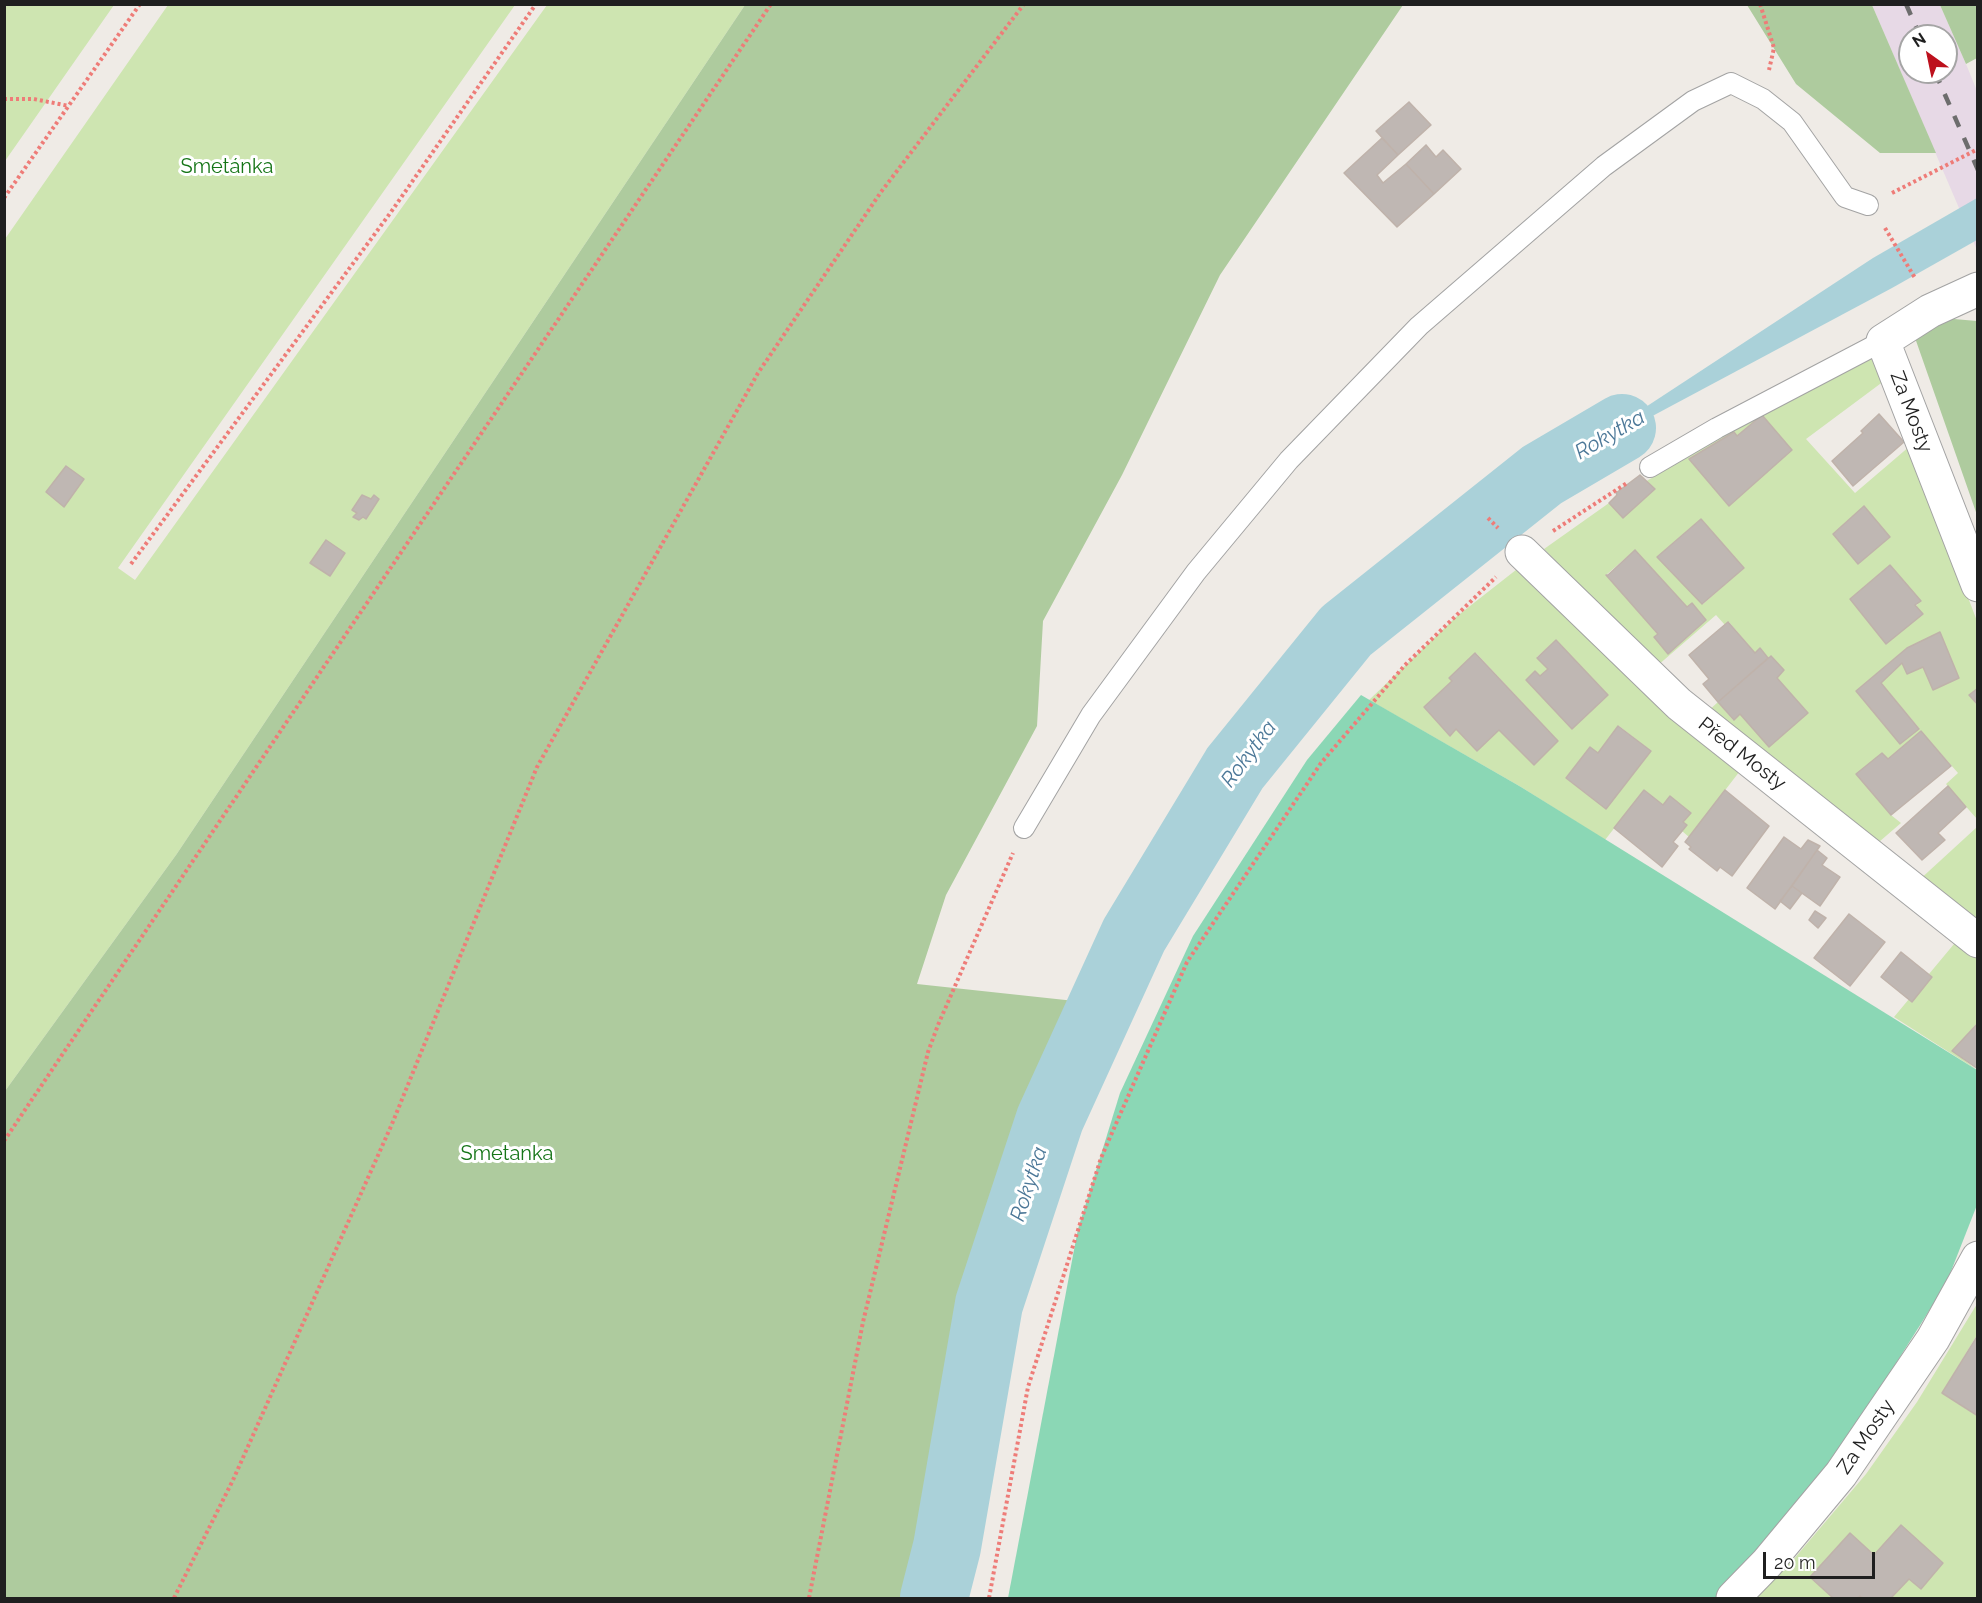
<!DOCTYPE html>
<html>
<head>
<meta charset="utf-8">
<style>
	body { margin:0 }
	#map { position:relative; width:1982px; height:1603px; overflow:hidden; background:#efebe6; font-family:Raleway,sans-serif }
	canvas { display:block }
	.frame { position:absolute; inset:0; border:6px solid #1f1f1f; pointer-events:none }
	.north { position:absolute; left:1898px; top:24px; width:60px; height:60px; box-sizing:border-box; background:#fff; border:2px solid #a5a5a5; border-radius:50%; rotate:327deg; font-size:16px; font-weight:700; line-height:24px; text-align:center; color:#1f1f1f }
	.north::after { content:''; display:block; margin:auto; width:21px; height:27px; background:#bd111d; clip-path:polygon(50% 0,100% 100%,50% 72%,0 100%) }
	.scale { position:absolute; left:1763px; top:1552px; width:112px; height:27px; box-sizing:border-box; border:3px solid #1f1f1f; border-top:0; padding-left:8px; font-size:18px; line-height:21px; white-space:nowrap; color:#1f1f1f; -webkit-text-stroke:4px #fff; paint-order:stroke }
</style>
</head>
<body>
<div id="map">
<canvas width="1982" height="1603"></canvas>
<div class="frame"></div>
<div class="north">N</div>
<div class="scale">20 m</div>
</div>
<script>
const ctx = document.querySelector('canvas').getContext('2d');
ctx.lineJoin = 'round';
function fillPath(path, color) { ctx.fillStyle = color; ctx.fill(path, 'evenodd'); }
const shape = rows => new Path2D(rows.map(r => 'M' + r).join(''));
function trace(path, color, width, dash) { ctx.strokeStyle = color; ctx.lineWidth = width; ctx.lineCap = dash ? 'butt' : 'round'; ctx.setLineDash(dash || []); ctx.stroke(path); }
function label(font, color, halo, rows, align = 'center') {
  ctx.font = font + ' Raleway,sans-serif'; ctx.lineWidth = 6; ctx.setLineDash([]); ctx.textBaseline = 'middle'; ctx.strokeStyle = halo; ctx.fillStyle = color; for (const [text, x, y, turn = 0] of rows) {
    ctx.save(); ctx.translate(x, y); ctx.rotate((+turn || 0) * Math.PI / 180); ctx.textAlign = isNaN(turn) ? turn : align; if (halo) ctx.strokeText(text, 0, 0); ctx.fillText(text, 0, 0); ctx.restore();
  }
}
fillPath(shape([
	[1872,5,1940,5,1966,64,1977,91,1977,250],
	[1910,36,1946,36,1946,72,1910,72]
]), '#e7d9e6');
fillPath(shape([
	[5,4,114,5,5,161,4,5],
	[168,5,515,5,118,568,135,580,547,5,745,5,176,855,5,1091,5,239],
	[1872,349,1884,381,1806,439,1855,493,1910,446,1977,621,1977,688,1969,695,1977,705,1977,819,1946,784,1958,773,1921,731,1888,759,1882,753,1857,774,1891,815,1901,823,1872,848,1705,714,1718,702,1733,720,1740,714,1769,747,1808,713,1777,678,1784,670,1771,656,1768,658,1760,648,1755,653,1729,622,1725,625,1716,615,1657,666,1544,549,1609,503],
	[1762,415,1792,450,1729,506,1689,459,1734,432,1737,436],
	[1864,507,1890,537,1858,564,1833,534],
	[1701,519,1744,568,1703,604,1657,557],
	[1635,550,1687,607,1692,603,1706,620,1668,654,1654,637,1658,634,1606,575],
	[1890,565,1920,601,1886,644,1850,599],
	[1940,632,1933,689,1923,667,1907,674,1902,663,1881,683,1919,728,1900,744,1856,691,1907,648],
	[1521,566,1743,767,1689,837,1682,831,1687,825,1683,822,1691,813,1663,805,1644,790,1605,840,1521,787,1369,700,1456,617],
	[1556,640,1608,695,1572,729,1540,676,1548,669,1537,657],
	[1476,653,1558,741,1534,765,1499,730,1477,751,1456,729,1450,736,1424,707,1452,681,1450,678],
	[1619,726,1651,751,1606,809,1566,778,1590,747,1598,753],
	[1977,827,1977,929,1917,882],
	[1959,938,1977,953,1977,1023,1953,1051,1977,1070,1894,1017,1909,999,1932,977,1929,974],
	[1977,1304,1977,1335,1942,1393,1977,1416,1977,1598,1891,1598,1909,1579,1921,1589,1943,1563,1901,1526,1874,1555,1850,1533,1810,1577,1833,1598,1755,1598,1793,1560,1866,1474,1917,1402]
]), '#cee5b1');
fillPath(shape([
	[745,5,1403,5,1220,275,1122,475,1043,621,1037,726,946,895,917,984,1084,1002,1038,1104,972,1311,919,1598,5,1598,5,1091,176,855],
	[1747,5,1872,5,1936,153,1880,153,1796,84],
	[1940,5,1977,5,1977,58,1966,64],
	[1907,315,1977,321,1977,515]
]), '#aecb9e');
fillPath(shape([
	[1361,695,1521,787,1977,1070,1977,1205,1946,1284,1809,1501,1718,1598,1008,1598,1078,1229,1120,1093,1193,936,1307,760]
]), '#8bd7b5');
fillPath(shape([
	[1977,198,1977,240,1892,288,1542,475,1873,258]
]), '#aad1d9');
trace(shape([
	[934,1598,947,1547,989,1304,1050,1119,1134,935,1235,768,1346,631,1542,475,1622,428]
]), '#aad1d9', 68);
const building = shape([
	[1409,102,1431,125,1398,155,1376,131,1409,102],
	[1382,138,1398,155,1377,175,1383,183,1406,164,1434,194,1397,227,1344,173,1382,138],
	[1426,145,1436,157,1443,150,1461,169,1434,194,1406,164,1426,145],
	[1879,414,1904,442,1853,486,1832,461,1863,433,1861,431,1879,414],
	[1762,415,1792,450,1729,506,1689,459,1734,432,1737,436,1762,415],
	[66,466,84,479,64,507,46,492,66,466],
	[1640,475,1655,489,1623,518,1609,503,1617,495,1616,493,1640,475],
	[362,495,371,499,374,495,379,499,366,519,363,517,359,520,353,517,357,513,352,510,362,495],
	[1864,506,1890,537,1858,564,1833,534,1864,506],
	[1701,519,1744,568,1702,604,1657,557,1701,519],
	[326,540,345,553,330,576,310,563,326,540],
	[1635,550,1687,607,1692,603,1706,620,1668,654,1654,637,1658,634,1606,575,1608,575,1635,550],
	[1890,565,1921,601,1915,605,1923,614,1886,644,1850,599,1890,565],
	[1728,622,1755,653,1760,648,1768,658,1718,702,1703,684,1709,679,1689,655,1728,622],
	[1940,632,1959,678,1933,690,1923,667,1907,674,1902,663,1881,683,1919,729,1900,744,1856,691,1907,648,1940,632],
	[1556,640,1608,695,1572,729,1526,680,1535,671,1540,676,1548,669,1537,658,1556,640],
	[1475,653,1558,741,1534,765,1499,730,1477,751,1456,729,1450,736,1424,707,1452,681,1449,678,1475,653],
	[1771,656,1784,670,1777,678,1808,713,1769,747,1740,714,1734,720,1718,702,1771,656],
	[1978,688,1978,705,1969,695,1978,688],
	[1618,726,1651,751,1606,809,1566,778,1590,747,1598,753,1618,726],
	[1921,731,1951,766,1891,815,1856,774,1882,753,1888,759,1921,731],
	[1948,786,1966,807,1938,833,1945,840,1922,860,1896,833,1948,786],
	[1644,790,1663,805,1670,796,1691,813,1683,822,1687,825,1673,842,1678,846,1662,867,1614,828,1644,790],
	[1725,790,1769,826,1732,876,1720,867,1717,871,1689,849,1691,847,1685,842,1725,790],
	[1784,837,1801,849,1808,840,1820,846,1775,909,1747,888,1784,837],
	[1817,850,1827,858,1822,865,1840,877,1820,906,1792,886,1817,850],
	[1792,886,1802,893,1790,909,1780,901,1792,886],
	[1815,911,1826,918,1818,928,1809,920,1815,911],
	[1849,914,1885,942,1850,986,1814,958,1849,914],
	[1901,952,1932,977,1912,1002,1881,977,1901,952],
	[1978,1023,1978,1069,1952,1051,1978,1023],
	[1978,1335,1978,1416,1942,1393,1978,1335],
	[1901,1525,1943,1563,1921,1589,1909,1579,1891,1598,1863,1598,1860,1596,1857,1598,1833,1598,1810,1577,1850,1533,1874,1555,1901,1525]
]);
fillPath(building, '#bfb7b3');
trace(building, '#bfb2aa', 1.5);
const service = shape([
	[1650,467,1717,428,1883,341],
	[1024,828,1091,715,1196,572,1289,460,1419,326,1604,166,1693,101,1731,83,1763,99,1792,122,1845,197,1868,205]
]);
const minor = shape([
	[1978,289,1930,311,1883,341,1978,585],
	[1522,552,1679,704,1978,941],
	[1733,1598,1767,1563,1841,1474,1933,1339,1978,1258]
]);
trace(service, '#a3a3a3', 22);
trace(minor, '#a3a3a3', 35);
trace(shape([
	[1760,4,1774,48,1769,70],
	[4,99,34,99,69,106],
	[1892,193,1978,149],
	[4,198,140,4],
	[1885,228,1915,278],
	[1488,518,1498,528],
	[1553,531,1627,483],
	[131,564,391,212,536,4],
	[4,1141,771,4],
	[174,1598,233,1480,392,1124,537,767,758,373,881,192,1024,4],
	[809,1598,863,1322,928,1052,938,1025,1013,853],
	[989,1598,1028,1387,1101,1158,1187,962,1321,763,1405,665,1496,577]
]), '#ee7c78', 4, [3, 3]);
trace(service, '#fff', 20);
trace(minor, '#fff', 33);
trace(shape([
	[1906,4,1920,36],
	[1935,72,1978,170]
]), '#6d6d6d', 4.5, [12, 12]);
label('20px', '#157517', '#fff', [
	["Smetánka",227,167],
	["Smetanka",507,1154]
]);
label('20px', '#1f1f1f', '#fff', [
	["Za Mosty",1911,412,69],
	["Před Mosty",1742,754,38],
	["Za Mosty",1866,1437,-56]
]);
label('italic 21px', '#4c7898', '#fff', [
	["Rokytka",1610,435,-30],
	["Rokytka",1249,754,-53],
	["Rokytka",1029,1184,-72]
]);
</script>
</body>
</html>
